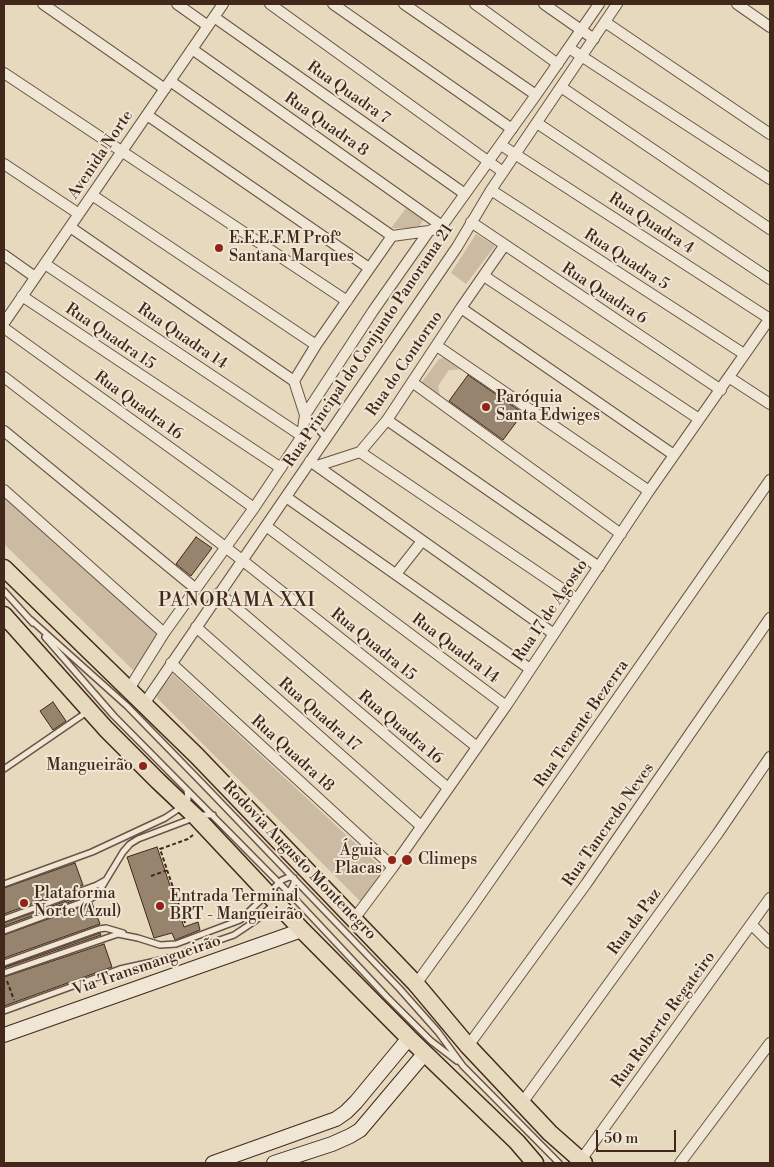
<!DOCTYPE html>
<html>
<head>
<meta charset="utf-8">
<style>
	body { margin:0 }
	#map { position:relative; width:774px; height:1167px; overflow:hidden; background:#e7d9be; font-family:"Libre Bodoni",serif }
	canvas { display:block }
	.frame { position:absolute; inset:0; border:5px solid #41281a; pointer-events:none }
	.scale { position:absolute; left:596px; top:1130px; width:80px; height:22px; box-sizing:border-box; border:2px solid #41281a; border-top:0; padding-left:6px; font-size:15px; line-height:18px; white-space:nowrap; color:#41281a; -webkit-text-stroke:4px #efe6d5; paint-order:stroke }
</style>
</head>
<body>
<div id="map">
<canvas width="774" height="1167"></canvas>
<div class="frame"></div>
<div class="scale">50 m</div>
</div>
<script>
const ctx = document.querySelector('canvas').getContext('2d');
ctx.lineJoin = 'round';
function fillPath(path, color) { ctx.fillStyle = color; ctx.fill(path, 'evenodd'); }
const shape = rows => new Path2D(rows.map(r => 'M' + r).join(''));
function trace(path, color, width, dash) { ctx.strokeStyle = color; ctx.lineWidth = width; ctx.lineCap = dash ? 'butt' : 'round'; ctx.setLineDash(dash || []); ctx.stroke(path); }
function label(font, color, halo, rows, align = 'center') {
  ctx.font = font + ' "Libre Bodoni",serif'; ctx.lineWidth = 4; ctx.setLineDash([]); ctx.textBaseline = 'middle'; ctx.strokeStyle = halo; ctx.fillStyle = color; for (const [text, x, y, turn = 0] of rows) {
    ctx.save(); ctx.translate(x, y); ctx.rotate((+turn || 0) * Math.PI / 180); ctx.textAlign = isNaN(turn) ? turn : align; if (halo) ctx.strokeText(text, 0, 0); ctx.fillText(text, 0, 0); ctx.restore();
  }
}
fillPath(shape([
	[406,208,423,220,419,228,391,228],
	[476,234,495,246,466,284,451,273],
	[447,357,466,369,449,370,438,386,439,392,446,407,418,387,439,359],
	[4,494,159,632,134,671,4,544],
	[173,674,385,871,362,903,157,698,157,694]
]), '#cbbba2');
const building = shape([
	[468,375,523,413,503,440,449,401,468,375],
	[196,537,212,548,191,576,176,564,196,537],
	[53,702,66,721,53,730,40,711,53,702],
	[157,847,184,927,198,922,200,930,175,940,172,933,154,938,127,857,157,847],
	[75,863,83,885,4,914,4,888,75,863],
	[86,894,86,896,4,926,4,923,86,894],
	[92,903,100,924,4,958,4,935,92,903],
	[100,933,101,935,4,968,4,967,100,933],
	[104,944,112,967,4,1006,4,977,104,944]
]);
fillPath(building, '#97846f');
trace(building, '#41281a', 1);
const lane = shape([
	[306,416,326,438],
	[4,591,33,623],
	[31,620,127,706,202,783,399,988,438,1032,463,1066,559,1163],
	[45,637,114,716,296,900,387,997,431,1041,457,1061],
	[4,769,87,712],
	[4,884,92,852,165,818,183,806,188,799,187,790],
	[4,919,97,885,106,880,123,852,130,844,138,839,196,817,204,815,213,815],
	[4,931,88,900,97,895,106,880],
	[4,963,99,929,106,928,123,933],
	[4,973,118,934,138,938,160,945,176,944,240,920,282,880,289,877,294,878,294,883,291,889,255,921,234,935,165,959,120,969,4,1011]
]);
const street = shape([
	[43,4,165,89],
	[177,4,208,26],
	[270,4,503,172],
	[333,4,512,129],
	[404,4,536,95],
	[475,4,558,64],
	[544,4,594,39],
	[737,4,770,27],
	[214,17,465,194],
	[605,22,770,134],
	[569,48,770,179],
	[192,49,442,226],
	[4,73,347,301],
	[170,81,392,236],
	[561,87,770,229],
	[147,115,369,268],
	[537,123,770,279],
	[501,145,770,319],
	[4,164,79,214],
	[491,190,744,354],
	[92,195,316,345],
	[471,222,721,390],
	[70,227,294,381],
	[4,255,35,277],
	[45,264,302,436],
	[484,276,699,419],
	[22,296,281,468],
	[461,308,674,455],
	[4,323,223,4],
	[4,328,254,508],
	[437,346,649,491],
	[4,377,242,560,477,747],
	[730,378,770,404],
	[412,382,621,534],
	[305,415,294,381,316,345,392,236,429,231],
	[387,420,599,567],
	[4,431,196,589],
	[360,452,577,599],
	[310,461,317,466,360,452,387,420,461,308,504,246],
	[317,466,554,634],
	[4,490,164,633],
	[286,497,530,669],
	[266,526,506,706],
	[396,574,422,541],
	[219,593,448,788],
	[196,627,421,826],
	[171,663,393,867],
	[129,689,164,633,254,508,302,436,305,415,373,311,429,231,442,226,536,95,599,4],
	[144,704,457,247,491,190,617,4],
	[354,919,393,867,506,706,649,491,770,318],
	[752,925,770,943],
	[416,984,471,908,770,480],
	[468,1046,586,884,770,618],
	[522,1103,718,833,770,757],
	[581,1160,770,898],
	[680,1163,770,1043]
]);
const secondary = shape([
	[4,1035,302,930],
	[213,1163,336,1119,346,1112,356,1102,409,1038],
	[274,1163,332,1144,350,1136,360,1130,425,1053]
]);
const primary = shape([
	[4,568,197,756,416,984,468,1046,550,1133,584,1163],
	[4,615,106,729,158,781,196,817,302,930,409,1038,517,1142,535,1163]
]);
trace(lane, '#6a5443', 8);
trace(street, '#6a5443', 12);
trace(secondary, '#41281a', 16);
trace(primary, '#41281a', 19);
trace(shape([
	[151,876,168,870],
	[185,923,160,849,188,839,193,835],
	[7,981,14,1000]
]), '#41281a', 2, [4, 2.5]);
trace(lane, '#efe6d5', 5);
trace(street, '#efe6d5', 10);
trace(secondary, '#efe6d5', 14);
trace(primary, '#e7d9be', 16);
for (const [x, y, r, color] of [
	[219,248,5,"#8f2418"],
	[486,407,5,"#8f2418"],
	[143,766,5,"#8f2418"],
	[392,860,5,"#8f2418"],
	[407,860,6,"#8f2418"],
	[24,903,5,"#8f2418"],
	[160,906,5,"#8f2418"]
]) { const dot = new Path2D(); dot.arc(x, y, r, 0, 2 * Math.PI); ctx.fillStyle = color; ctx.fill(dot); trace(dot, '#efe6d5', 2); }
label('16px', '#41281a', '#efe6d5', [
	["Rua Quadra 7",348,93,35],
	["Rua Quadra 8",326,125,35],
	["Avenida Norte",101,155,-56],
	["Rua Quadra 4",651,224,33],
	["Rua Quadra 5",626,260,33],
	["Rua Quadra 6",604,294,33],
	["Rua Quadra 15",110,337,34],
	["Rua Quadra 14",182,337,34],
	["Rua Principal do Conjunto Panorama 21",369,346,-56],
	["Rua do Contorno",405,364,-56],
	["Rua Quadra 16",138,406,36],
	["Rua 17 de Agosto",551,611,-56],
	["Rua Quadra 15",373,645,39],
	["Rua Quadra 14",455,649,37],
	["Rua Quadra 17",319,715,41],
	["Rua Tenente Bezerra",582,724,-55],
	["Rua Quadra 16",400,728,40],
	["Rua Quadra 18",292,754,42],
	["Rua Tancredo Neves",609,825,-55],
	["Rodovia Augusto Montenegro",299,861,46],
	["Rua da Paz",635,922,-54],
	["Via Transmangueirão",147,966,-19],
	["Rua Roberto Regateiro",664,1020,-54]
]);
label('16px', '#41281a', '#efe6d5', [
	["E.E.E.F.M Profº",229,239],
	["Santana Marques",229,257],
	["Paróquia",496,398],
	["Santa Edwiges",496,416],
	["Mangueirão",133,766,"right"],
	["Águia",382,851,"right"],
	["Placas",382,869,"right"],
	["Climeps",418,860],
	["Plataforma",34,894],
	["Norte (Azul)",34,912],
	["Entrada Terminal",170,897],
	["BRT - Mangueirão",170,915]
], 'left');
ctx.letterSpacing = '1px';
label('19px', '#41281a', '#efe6d5', [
	["PANORAMA XXI",237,601]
]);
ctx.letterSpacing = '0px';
</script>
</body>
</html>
